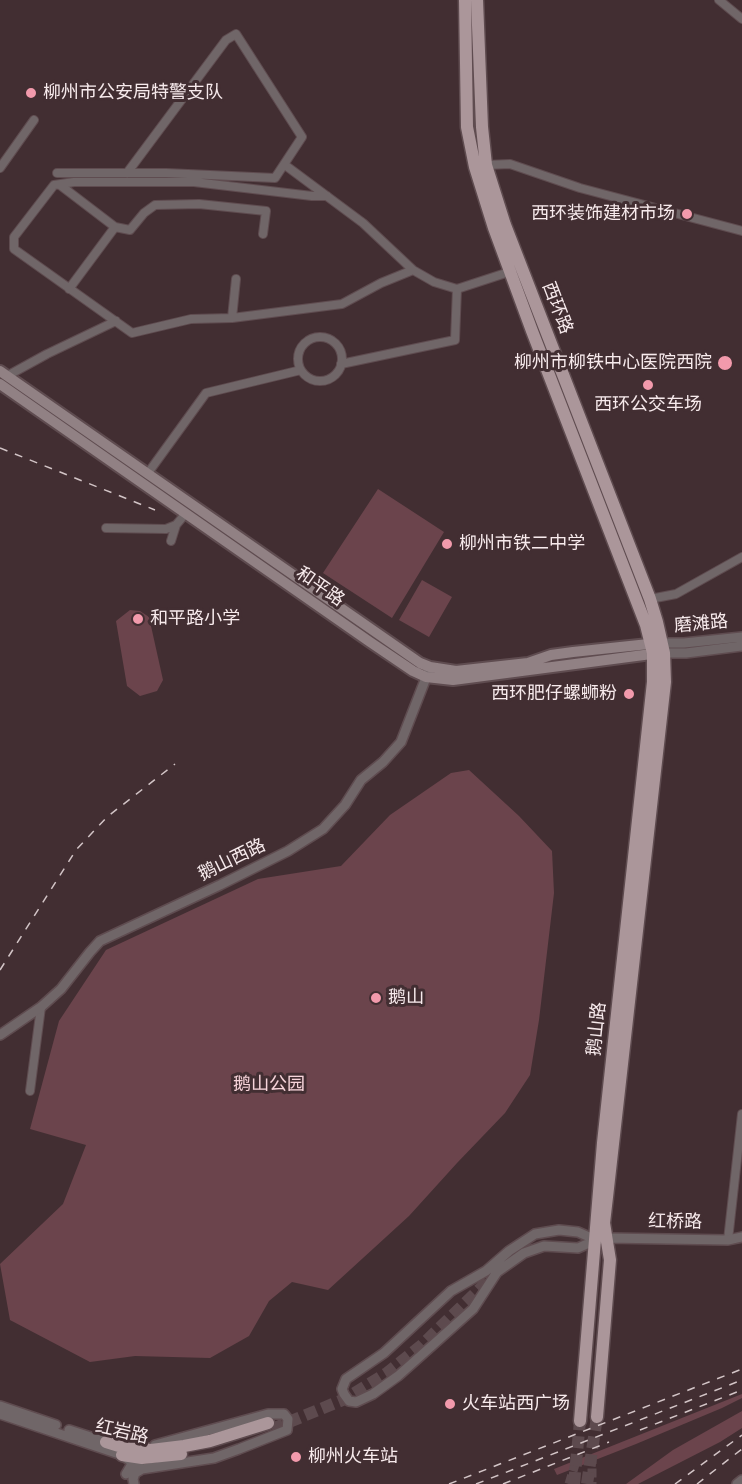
<!DOCTYPE html>
<html>
<head>
<meta charset="utf-8">
<style>
	body { margin:0 }
	canvas { display:block; background:#422e32 }
</style>
</head>
<body>
<canvas width="742" height="1484"></canvas>
<script>
const ctx = document.querySelector('canvas').getContext('2d');
ctx.lineJoin = 'round';
function fillPath(path, color) { ctx.fillStyle = color; ctx.fill(path, 'evenodd'); }
const shape = rows => new Path2D(rows.map(r => 'M' + r).join(''));
function trace(path, color, width, dash) { ctx.strokeStyle = color; ctx.lineWidth = width; ctx.lineCap = dash ? 'butt' : 'round'; ctx.setLineDash(dash || []); ctx.stroke(path); }
function label(font, color, halo, rows, align = 'center') {
  ctx.font = font + ' "Open Sans","Noto Sans SC",sans-serif'; ctx.lineWidth = 6; ctx.setLineDash([]); ctx.textBaseline = 'middle'; ctx.strokeStyle = halo; ctx.fillStyle = color; for (const [text, x, y, turn = 0] of rows) {
    ctx.save(); ctx.translate(x, y); ctx.rotate((+turn || 0) * Math.PI / 180); ctx.textAlign = isNaN(turn) ? turn : align; if (halo) ctx.strokeText(text, 0, 0); ctx.fillText(text, 0, 0); ctx.restore();
  }
}
fillPath(shape([
	[378,489,444,532,392,618,323,573],
	[422,580,452,597,429,637,399,620],
	[130,610,140,611,149,617,163,680,157,691,140,696,127,686,116,621],
	[469,770,519,816,552,851,554,893,539,1020,530,1075,505,1113,457,1163,409,1216,328,1290,292,1282,269,1301,249,1336,210,1358,135,1356,90,1362,10,1320,0,1264,63,1204,86,1145,30,1129,59,1021,106,950,258,879,341,866,390,815,451,773],
	[742,1394,742,1398,722,1408,636,1444,557,1475,554,1469],
	[742,1411,742,1428,720,1442,638,1484,626,1484,673,1450]
]), '#6b444c');
trace(shape([
	[592,1455,592,1484],
	[569,1484,577,1458]
]), '#5d4a4e', 9, [9, 4.5]);
trace(shape([
	[272,1429,345,1399,387,1373,422,1345,494,1275],
	[574,1484,580,1421],
	[587,1484,597,1417]
]), '#5d4a4e', 12, [12, 6]);
const minor = shape([
	[719,0,742,19],
	[285,165,363,223,413,270,434,282,457,289,512,271],
	[486,165,510,164,580,188,742,231],
	[0,168,34,120],
	[57,173,166,173,275,178,302,137,236,34,226,40,127,173],
	[60,185,115,227,130,230,144,213,155,205,199,204,266,211,263,234],
	[327,196,312,196,194,182,74,182,54,185,14,237,14,249,132,333,191,319,232,318,342,304,381,283,413,270],
	[69,289,115,227],
	[232,318,236,279],
	'298 359a22 22 0 1 1 44 0a22 22 0 1 1-44 0Z',
	[341,364,455,340,457,289],
	[7,376,47,354,116,321],
	[148,473,206,393,301,370],
	[106,528,166,529,176,525,186,513],
	[171,541,176,525],
	[650,599,676,594,742,557],
	[30,1091,41,1007],
	[728,1240,742,1114]
]);
const tertiary = shape([
	[662,643,684,643,742,637],
	[664,653,686,653,742,646],
	[0,1035,41,1007,61,989,90,952,100,941,220,885,288,851,323,829,345,805,361,780,383,762,401,742,429,670],
	[596,1240,578,1232,559,1230,535,1234,509,1251,486,1271,451,1291,384,1353,346,1379,342,1389,344,1394,349,1401,356,1402,373,1394,398,1376,473,1309,497,1272,524,1253,544,1246,578,1248,596,1240,607,1238,728,1240,742,1237],
	[0,1406,56,1425],
	[0,1414,122,1455,142,1469],
	[69,1430,106,1442],
	[126,1474,132,1464,138,1460],
	[134,1484,133,1479,135,1473,142,1469,214,1458,239,1449,287,1430,288,1419,284,1414,268,1414,155,1445],
	[737,1484,742,1480]
]);
const secondary = shape([
	[0,371,420,663,430,667,456,671,528,663,551,655,573,652,658,643],
	[0,384,370,642,413,671,426,677,453,680,659,653]
]);
const primary = shape([
	[465,0,467,127,475,167,494,228,532,331,646,625,653,653,653,682,603,1143,580,1421],
	[477,0,482,127,486,165,505,225,650,599,657,622,664,653,665,682,607,1197,604,1223,610,1260,597,1417],
	[106,1442,122,1447,151,1450,184,1446,210,1441,268,1423],
	[122,1455,142,1458,181,1454]
]);
trace(minor, '#5f4c50', 10);
trace(tertiary, '#5f4c50', 12);
trace(secondary, '#5f4c50', 14);
trace(primary, '#5f4c50', 15);
trace(minor, '#706668', 8);
trace(tertiary, '#706668', 9);
trace(secondary, '#918184', 10);
trace(primary, '#ab969a', 12);
trace(shape([
	[0,448,155,510],
	[0,970,76,850,107,817,175,764],
	[640,1430,742,1390],
	[449,1484,742,1369],
	[476,1484,742,1380],
	[503,1484,609,1442],
	[675,1484,742,1435],
	[697,1484,742,1449]
]), '#d2c4c6', 1.5, [8, 8]);
for (const [x, y, r, color] of [
	[31,93,6,"#f29aac"],
	[687,214,6,"#f29aac"],
	[725,363,8,"#f29aac"],
	[648,385,6,"#f29aac"],
	[447,544,6,"#f29aac"],
	[138,619,6,"#f29aac"],
	[629,694,6,"#f29aac"],
	[376,998,6,"#f29aac"],
	[450,1404,6,"#f29aac"],
	[296,1457,6,"#f29aac"]
]) { const dot = new Path2D(); dot.arc(x, y, r, 0, 2 * Math.PI); ctx.fillStyle = color; ctx.fill(dot); trace(dot, '#422e32', 2); }
label('18px', '#f7eaec', '#422e32', [
	["柳州市公安局特警支队",43,93],
	["西环装饰建材市场",675,214,"right"],
	["柳州市柳铁中心医院西院",712,363,"right"],
	["西环公交车场",648,405,"center"],
	["柳州市铁二中学",459,544],
	["和平路小学",150,619],
	["西环肥仔螺蛳粉",617,694,"right"],
	["鹅山",388,998],
	["火车站西广场",462,1404],
	["柳州火车站",308,1457]
], 'left');
label('18px', '#f7eaec', '#422e32', [
	["西环路",557,308,69],
	["和平路",320,587,35],
	["磨滩路",701,624,-5],
	["鹅山西路",232,860,-26],
	["鹅山路",597,1029,-84],
	["红桥路",675,1222,1],
	["红岩路",122,1432,13]
]);
label('18px', '#f7d4da', '#422e32', [
	["鹅山公园",269,1085]
]);
</script>
</body>
</html>
